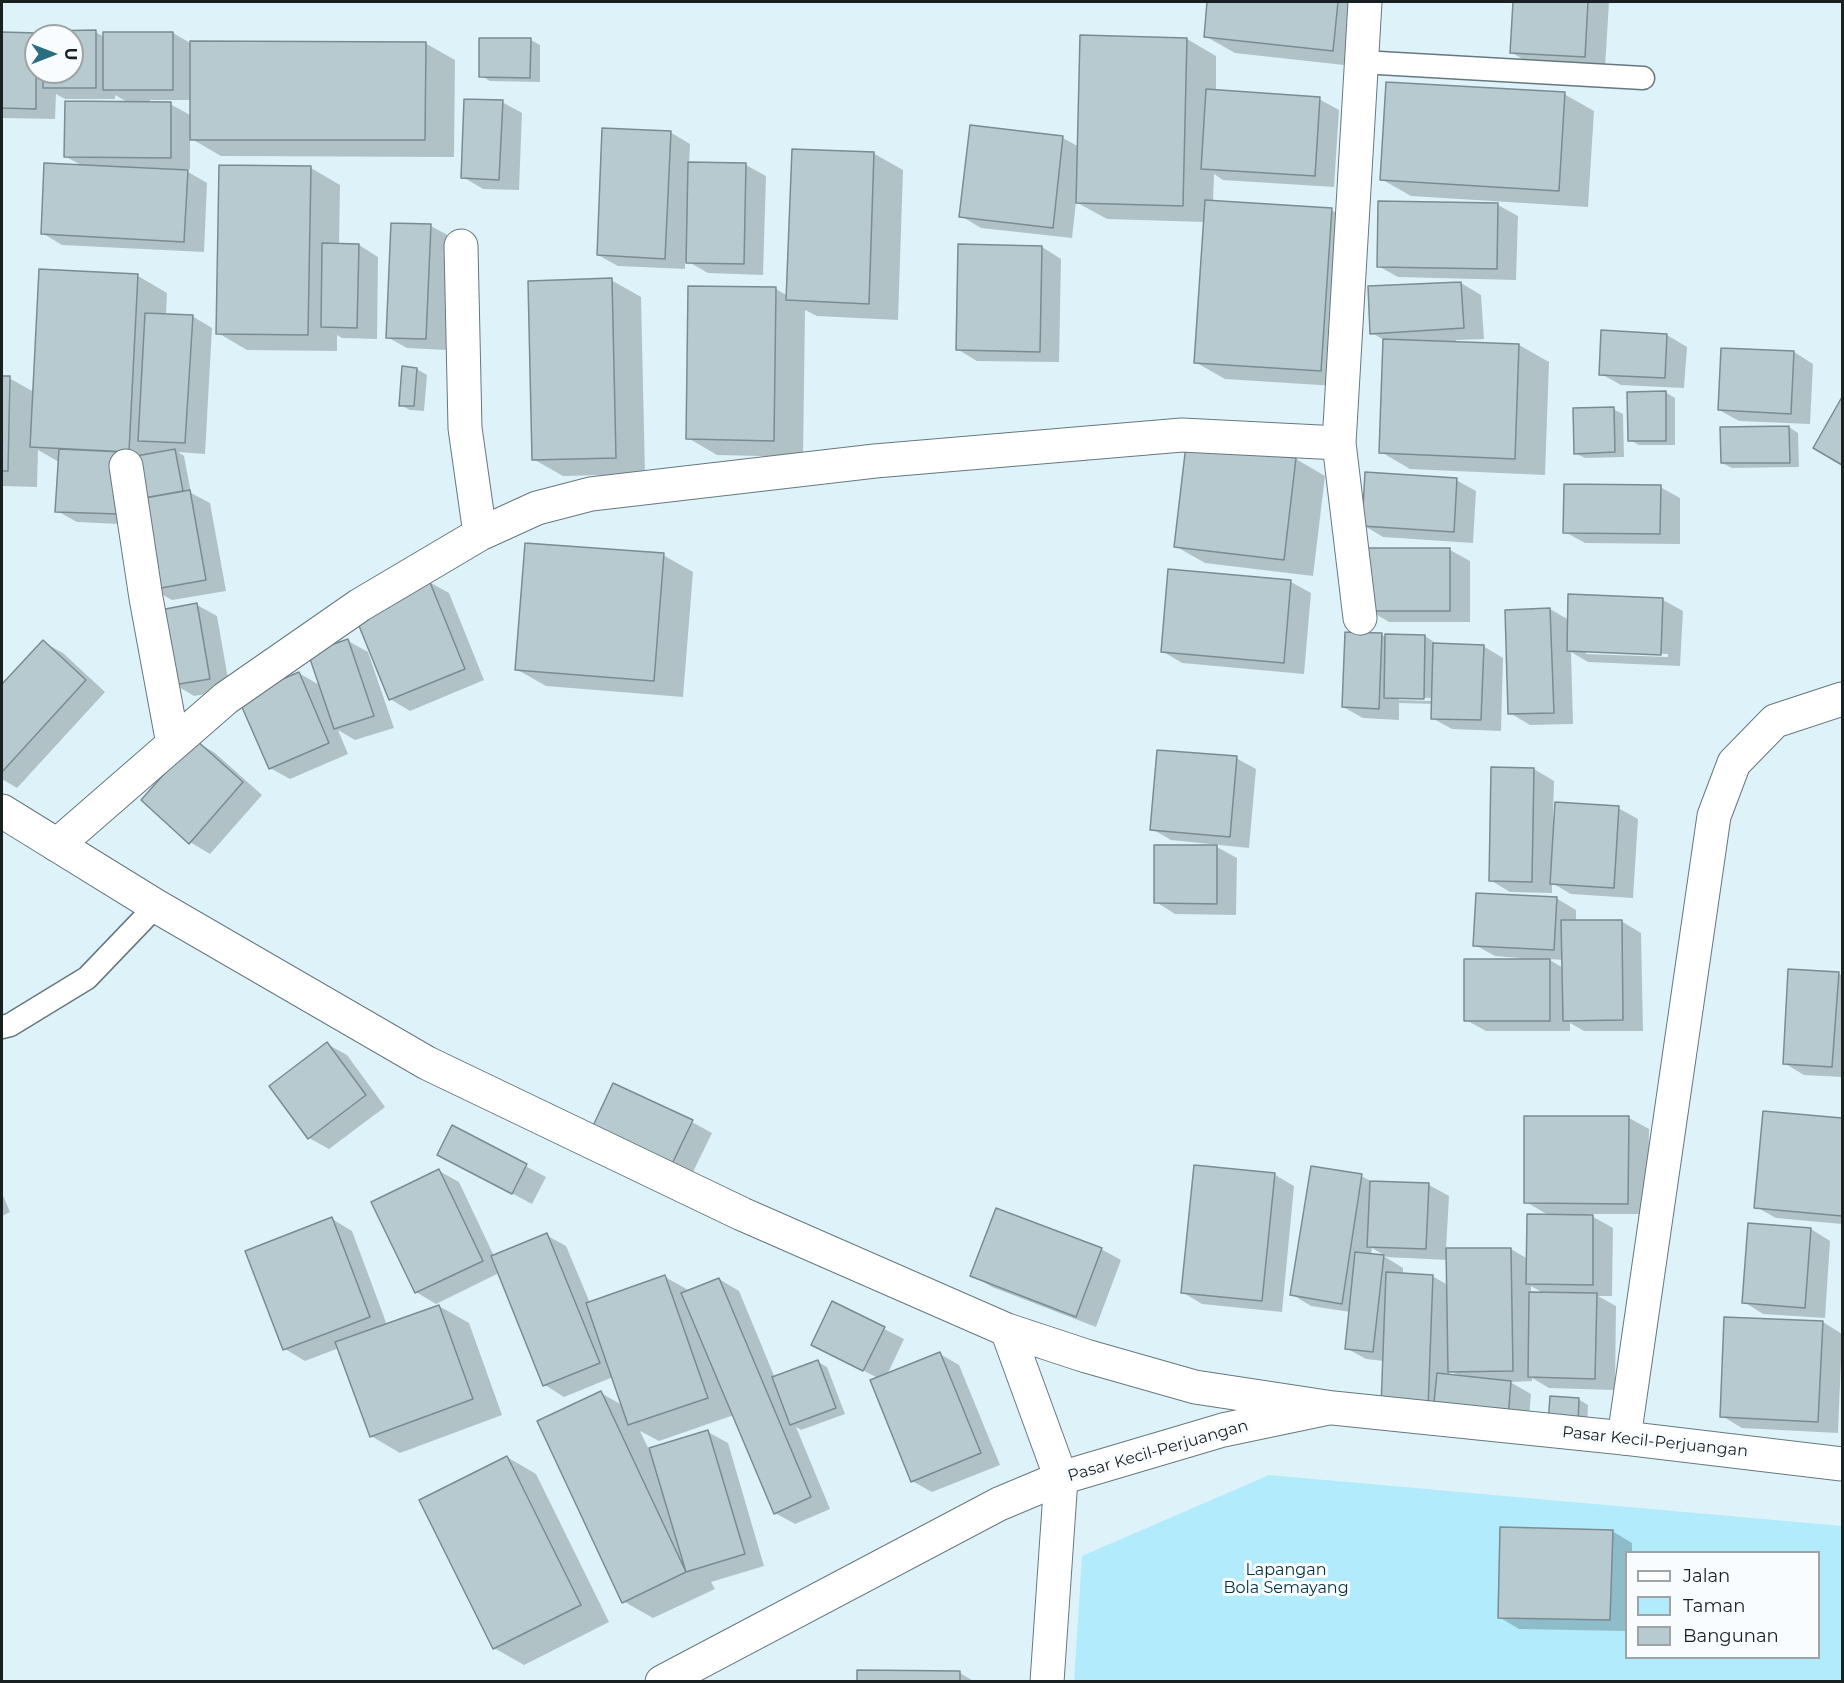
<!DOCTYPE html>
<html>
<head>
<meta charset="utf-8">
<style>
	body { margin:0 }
	#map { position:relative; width:1844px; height:1683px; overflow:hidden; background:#def3f9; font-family:Montserrat,sans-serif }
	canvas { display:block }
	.frame { position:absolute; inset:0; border:3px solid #182022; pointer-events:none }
	.legend { position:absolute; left:1625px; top:1551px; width:195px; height:108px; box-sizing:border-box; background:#f8fcfe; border:2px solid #9ea4a6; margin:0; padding:8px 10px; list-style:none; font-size:18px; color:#182022 }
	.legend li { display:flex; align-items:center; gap:12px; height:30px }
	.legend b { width:30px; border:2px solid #9ea4a6 }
	.north { position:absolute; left:24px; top:24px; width:60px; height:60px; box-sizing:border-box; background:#f8fcfe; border:2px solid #9ea4a6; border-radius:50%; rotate:90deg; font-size:16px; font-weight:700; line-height:24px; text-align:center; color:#182022 }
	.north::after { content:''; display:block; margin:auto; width:21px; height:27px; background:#2a6d7f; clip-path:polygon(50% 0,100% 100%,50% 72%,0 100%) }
</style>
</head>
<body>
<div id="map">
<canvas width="1844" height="1683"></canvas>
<div class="frame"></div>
<ul class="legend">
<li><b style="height:8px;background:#fff"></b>Jalan</li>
<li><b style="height:16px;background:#b2ebfc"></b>Taman</li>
<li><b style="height:16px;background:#b6cad0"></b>Bangunan</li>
</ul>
<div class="north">U</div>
</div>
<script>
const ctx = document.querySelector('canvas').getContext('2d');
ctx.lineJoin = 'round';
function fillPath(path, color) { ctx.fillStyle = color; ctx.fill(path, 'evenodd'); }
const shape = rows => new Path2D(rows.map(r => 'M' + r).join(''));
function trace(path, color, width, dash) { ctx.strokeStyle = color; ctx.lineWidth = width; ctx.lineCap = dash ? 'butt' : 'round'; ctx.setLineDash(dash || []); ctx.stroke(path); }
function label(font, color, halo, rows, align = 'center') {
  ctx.font = font + ' Montserrat,sans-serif'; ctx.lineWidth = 6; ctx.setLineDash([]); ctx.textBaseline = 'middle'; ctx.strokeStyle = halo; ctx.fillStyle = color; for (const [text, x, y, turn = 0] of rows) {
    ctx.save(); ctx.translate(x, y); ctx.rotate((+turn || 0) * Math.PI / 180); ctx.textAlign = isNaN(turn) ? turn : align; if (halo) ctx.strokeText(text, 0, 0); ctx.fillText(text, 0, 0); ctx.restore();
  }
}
fillPath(shape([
	[1269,1475,1842,1526,1842,1681,1074,1682,1082,1556],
	[1626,1552,1818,1552,1818,1658,1626,1658]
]), '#b2ebfc');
fillPath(shape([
	[1209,2,1369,2,1362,67,1235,53,1205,36],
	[1514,2,1609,2,1605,68,1531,64,1511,52],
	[95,32,105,37,173,33,192,44,425,43,455,60,454,157,221,156,190,138,190,169,183,169,207,183,204,252,62,245,42,233,83,166,66,157,129,103,115,95,115,99,65,99,56,94,55,119,2,118,2,33,37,34,40,36,36,36,36,72,72,72,72,36,44,36],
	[150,100,192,100,192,116,170,104,150,103],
	[1187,39,1216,56,1216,91,1319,99,1339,110,1334,187,1223,180,1214,174,1213,202,1331,210,1361,227,1351,387,1225,379,1195,362,1205,222,1107,219,1076,202,1072,238,981,228,961,216,1063,138,1079,147],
	[531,40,540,45,540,82,490,81,481,76],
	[1564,94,1594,111,1588,207,1411,196,1381,179],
	[502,102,522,113,519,190,483,189,463,177],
	[670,132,690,144,689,164,746,165,766,176,763,275,708,273,685,260,685,269,618,266,598,255],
	[873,153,903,170,898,320,817,316,805,310,803,457,717,455,688,438,689,287,776,289,788,296],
	[311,168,340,185,339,245,359,245,378,257,377,339,342,338,337,335,337,351,247,350,218,333],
	[1498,205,1518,216,1516,280,1398,277,1378,266],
	[431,226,451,237,446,350,407,348,387,337],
	[1042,247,1061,259,1059,362,977,361,957,349],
	[138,276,167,293,166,315,192,316,212,328,205,454,178,452,184,456,191,493,210,503,226,591,172,600,152,589,140,525,77,522,57,511,59,462,38,450,37,487,2,486,2,377,9,378,34,392],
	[611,280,641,297,645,474,563,476,533,459],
	[1461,283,1481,295,1484,339,1456,340,1456,343,1519,345,1549,362,1545,475,1410,469,1381,452,1384,340,1372,333],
	[1667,335,1687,347,1684,388,1621,385,1601,374],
	[1794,352,1813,364,1810,424,1739,421,1719,410],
	[403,368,417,369,427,375,424,411,410,410,400,405],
	[1665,392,1675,398,1675,445,1639,445,1630,440],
	[1842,400,1842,463,1815,447],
	[1613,409,1623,414,1624,457,1585,458,1575,453],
	[1789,427,1798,433,1799,467,1732,468,1722,463],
	[1296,459,1325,476,1313,576,1205,563,1175,546],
	[1456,480,1476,491,1473,543,1383,537,1363,525],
	[1660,487,1680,498,1680,544,1585,543,1565,532],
	[1369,550,1450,550,1470,561,1470,622,1389,622,1369,610],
	[663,555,693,572,683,697,546,686,516,669],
	[429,582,449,593,484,680,410,711,390,699],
	[1291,582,1311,593,1304,674,1182,663,1162,651],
	[1663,600,1683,611,1680,666,1588,662,1571,652,1573,724,1530,725,1510,713,1550,609,1569,620],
	[1586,650,1668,654,1668,657,1586,654],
	[197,605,217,616,230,690,194,696,174,684],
	[1382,635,1387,638,1425,636,1434,642,1434,645,1483,646,1503,658,1501,731,1452,729,1432,718,1433,704,1399,703,1399,720,1363,718,1343,707],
	[1399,697,1432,698,1432,701,1399,700],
	[348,641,368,652,394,728,355,740,338,730,348,754,290,779,270,768,299,673,321,686],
	[43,642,63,653,105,692,17,788,2,779,2,687],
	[195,741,215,753,262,795,210,854,190,842],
	[1236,758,1256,769,1249,848,1171,840,1152,829],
	[1534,769,1554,781,1553,817,1618,808,1638,819,1633,898,1571,894,1552,883,1552,893,1510,892,1490,880],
	[1213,845,1237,858,1236,915,1175,914,1156,902,1213,847],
	[1556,898,1576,910,1576,922,1621,921,1641,933,1643,1031,1584,1031,1570,1023,1570,1031,1486,1031,1466,1020,1520,960,1520,958,1495,956,1475,945],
	[1548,959,1563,960,1563,968,1560,966],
	[1838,973,1842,976,1842,1077,1804,1075,1784,1063],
	[327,1044,347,1055,385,1107,329,1149,309,1138],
	[1764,1112,1842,1119,1842,1224,1776,1218,1756,1207],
	[1629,1118,1649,1129,1648,1214,1588,1214,1613,1228,1612,1296,1598,1296,1616,1306,1615,1390,1549,1388,1532,1378,1532,1381,1510,1382,1531,1394,1528,1429,1447,1420,1384,1361,1366,1359,1346,1348,1350,1312,1311,1306,1291,1294,1361,1176,1373,1182,1429,1185,1449,1196,1446,1250,1511,1249,1528,1259,1550,1216,1526,1202],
	[1372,1248,1387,1257,1371,1255],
	[1385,1257,1448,1260,1448,1285,1432,1276,1403,1274,1403,1268],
	[1531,1286,1545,1294,1531,1293],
	[1449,1370,1461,1377,1449,1376],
	[692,1122,712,1133,691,1176,614,1139],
	[452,1127,546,1177,532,1204,459,1165],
	[439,1171,459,1182,494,1256,546,1235,566,1246,590,1303,665,1277,690,1291,719,1279,739,1291,775,1378,818,1362,827,1367,845,1414,801,1430,796,1427,830,1509,795,1524,775,1513,734,1415,659,1441,640,1431,649,1450,708,1432,728,1443,764,1566,711,1582,715,1589,653,1618,623,1601,601,1393,622,1405,613,1377,564,1397,545,1385,499,1273,436,1304,416,1292],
	[1275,1175,1294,1186,1282,1312,1202,1304,1182,1292],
	[2,1193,10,1212,2,1216],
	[332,1219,352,1231,387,1325,439,1306,469,1323,502,1415,400,1453,371,1436,339,1348,305,1361,285,1349],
	[1811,1229,1830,1241,1825,1318,1763,1314,1744,1302],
	[1101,1249,1121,1260,1096,1327,992,1287,972,1275],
	[833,1303,904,1339,887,1375,940,1354,959,1365,1000,1465,932,1492,912,1481,878,1378,813,1345],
	[1823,1322,1842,1334,1838,1433,1742,1428,1722,1416],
	[1578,1399,1588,1405,1587,1429,1559,1429],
	[507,1457,536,1474,609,1622,524,1665,494,1648],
	[1612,1531,1632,1543,1632,1552,1626,1552,1626,1631,1519,1629,1499,1617],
	[960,1673,975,1682,858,1682]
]), '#0003');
const building = shape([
	[1207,2,1338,2,1333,51,1204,37,1207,2],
	[1513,2,1588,2,1585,57,1510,53,1513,2],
	[96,30,96,88,43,88,43,72,72,72,72,36,42,36,42,31,96,30],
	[2,32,37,33,36,36,36,109,2,108,2,32],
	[103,32,173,32,173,90,103,90,103,32],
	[1080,35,1187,38,1183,206,1076,203,1080,35],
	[479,38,531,38,530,78,479,77,479,38],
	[190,41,426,42,425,140,190,140,190,41],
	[1386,82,1565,92,1559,191,1380,180,1386,82],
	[1206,89,1320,97,1315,176,1201,169,1206,89],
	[464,99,503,100,499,180,461,178,464,99],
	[65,101,171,102,171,158,64,157,65,101],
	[970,125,1063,136,1053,228,959,217,970,125],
	[602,128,671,131,665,259,597,255,602,128],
	[792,149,874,152,869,304,786,300,792,149],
	[688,162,746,163,744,264,686,263,688,162],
	[44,163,188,170,184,242,41,234,44,163],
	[219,165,311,166,308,335,216,334,219,165],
	[1205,200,1332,208,1321,371,1194,363,1205,200],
	[1378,201,1498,203,1497,269,1377,267,1378,201],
	[391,223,431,224,426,339,386,338,391,223],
	[322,243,359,244,357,328,321,327,322,243],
	[958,244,1042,246,1040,352,956,350,958,244],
	[39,269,138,274,129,452,30,447,39,269],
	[612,278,616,458,532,460,528,281,612,278],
	[1461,282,1464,328,1370,334,1368,286,1461,282],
	[688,286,776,287,774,441,686,439,688,286],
	[145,313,193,315,185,443,138,441,145,313],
	[1601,330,1667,334,1665,378,1599,375,1601,330],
	[1383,339,1519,344,1515,459,1379,453,1383,339],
	[1721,348,1794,351,1791,414,1718,410,1721,348],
	[402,366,417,368,414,406,399,406,402,366],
	[2,376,10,376,8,471,2,471,2,376],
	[1666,391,1666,441,1628,441,1627,392,1666,391],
	[1842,397,1842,465,1813,448,1842,397],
	[1614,407,1615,452,1574,454,1573,408,1614,407],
	[1789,426,1790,463,1721,463,1720,427,1789,426],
	[1186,445,1296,458,1284,560,1174,547,1186,445],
	[59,449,122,452,119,514,55,512,59,449],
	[175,449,183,491,138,499,131,457,175,449],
	[1365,472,1457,478,1454,532,1362,526,1365,472],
	[1564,484,1661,485,1660,534,1563,533,1564,484],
	[190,490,206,580,150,590,134,500,190,490],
	[525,543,664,553,654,681,515,670,525,543],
	[1368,548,1450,548,1450,611,1368,611,1368,548],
	[1168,569,1291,580,1284,663,1161,652,1168,569],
	[429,580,465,669,389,700,353,611,429,580],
	[1568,594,1663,598,1661,655,1567,651,1568,594],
	[197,603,210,679,173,685,160,610,197,603],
	[1550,608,1554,713,1508,714,1505,610,1550,608],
	[1345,632,1382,633,1379,709,1342,707,1345,632],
	[1385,634,1425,635,1424,699,1384,698,1385,634],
	[348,639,374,716,334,729,308,653,348,639],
	[43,640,86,680,2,772,2,684,43,640],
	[1433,643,1484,645,1481,720,1431,719,1433,643],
	[299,672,329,743,269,769,238,698,299,672],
	[195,739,243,782,189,844,141,800,195,739],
	[1157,750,1237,756,1230,837,1150,830,1157,750],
	[1491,767,1534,768,1532,882,1489,881,1491,767],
	[1555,802,1619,806,1614,888,1550,884,1555,802],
	[1154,845,1217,845,1217,904,1154,903,1154,845],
	[1476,893,1557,897,1554,950,1473,946,1476,893],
	[1561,920,1622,920,1623,1020,1563,1021,1561,920],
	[1464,959,1550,959,1550,1021,1464,1021,1464,959],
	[1788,969,1839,972,1832,1067,1783,1064,1788,969],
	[327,1042,366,1095,308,1139,269,1086,327,1042],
	[613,1083,693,1120,671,1166,592,1128,613,1083],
	[1763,1111,1842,1118,1842,1216,1754,1208,1763,1111],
	[1524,1116,1629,1116,1628,1204,1524,1203,1524,1116],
	[452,1125,527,1164,512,1194,437,1155,452,1125],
	[1194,1165,1275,1173,1262,1301,1181,1293,1194,1165],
	[1311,1166,1362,1174,1342,1304,1290,1295,1311,1166],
	[439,1169,483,1261,415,1293,371,1202,439,1169],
	[1370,1181,1429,1183,1426,1249,1367,1247,1370,1181],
	[996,1208,1102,1248,1076,1317,970,1276,996,1208],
	[1527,1214,1593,1215,1593,1285,1526,1284,1527,1214],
	[332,1217,370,1317,283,1350,245,1251,332,1217],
	[1748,1223,1811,1228,1805,1308,1742,1303,1748,1223],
	[547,1233,600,1363,543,1386,491,1256,547,1233],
	[1446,1248,1511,1248,1513,1371,1448,1372,1446,1248],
	[1355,1252,1384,1255,1373,1352,1345,1349,1355,1252],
	[1386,1272,1433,1275,1428,1409,1381,1407,1386,1272],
	[665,1275,708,1398,628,1425,586,1303,665,1275],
	[719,1278,811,1497,774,1514,681,1293,719,1278],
	[1529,1292,1597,1293,1595,1379,1528,1377,1529,1292],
	[832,1301,885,1327,863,1371,811,1345,832,1301],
	[439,1305,473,1399,370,1437,335,1342,439,1305],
	[1724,1317,1823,1321,1818,1422,1720,1417,1724,1317],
	[940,1352,981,1453,911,1482,870,1380,940,1352],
	[818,1360,836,1408,790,1425,772,1377,818,1360],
	[1437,1373,1511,1381,1508,1419,1433,1412,1437,1373],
	[601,1391,686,1572,622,1603,537,1421,601,1391],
	[1550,1396,1579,1398,1578,1425,1548,1424,1550,1396],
	[708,1430,745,1554,686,1572,649,1448,708,1430],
	[507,1456,581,1605,493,1649,419,1500,507,1456],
	[1500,1527,1613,1530,1610,1620,1498,1618,1500,1527],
	[857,1670,960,1671,960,1682,857,1682,857,1670]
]);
fillPath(building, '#b6cad0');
trace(building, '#798c92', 1.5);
const lane = shape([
	[1361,62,1643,78],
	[2,1027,10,1025,87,978,156,906]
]);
const street = shape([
	[461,246,465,428,480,534],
	[126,466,146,598,173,744],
	[1360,618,1339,443,1365,2],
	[57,845,226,698,360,605,480,534,537,508,591,494,875,461,1182,435,1339,443],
	[1624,1438,1714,816,1734,763,1775,721,1842,699],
	[662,1682,999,1504,1061,1478,1223,1430,1328,1408]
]);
const secondary = shape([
	[2,811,156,906,427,1063,742,1214,1007,1330,1086,1356,1195,1387,1333,1408,1624,1438,1842,1464],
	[1007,1330,1061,1478,1047,1682]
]);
trace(lane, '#66787e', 25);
trace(street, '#66787e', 35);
trace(secondary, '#66787e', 35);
trace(lane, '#fff', 22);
trace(street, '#fff', 33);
trace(secondary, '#fff', 33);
label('16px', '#182022', '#f8fcfe', [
	["Pasar Kecil-Perjuangan",1655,1442,6],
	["Pasar Kecil-Perjuangan",1158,1451,-16]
]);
label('16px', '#00333f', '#f8fcfe', [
	["Lapangan",1286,1570],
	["Bola Semayang",1286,1588]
]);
</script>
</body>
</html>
